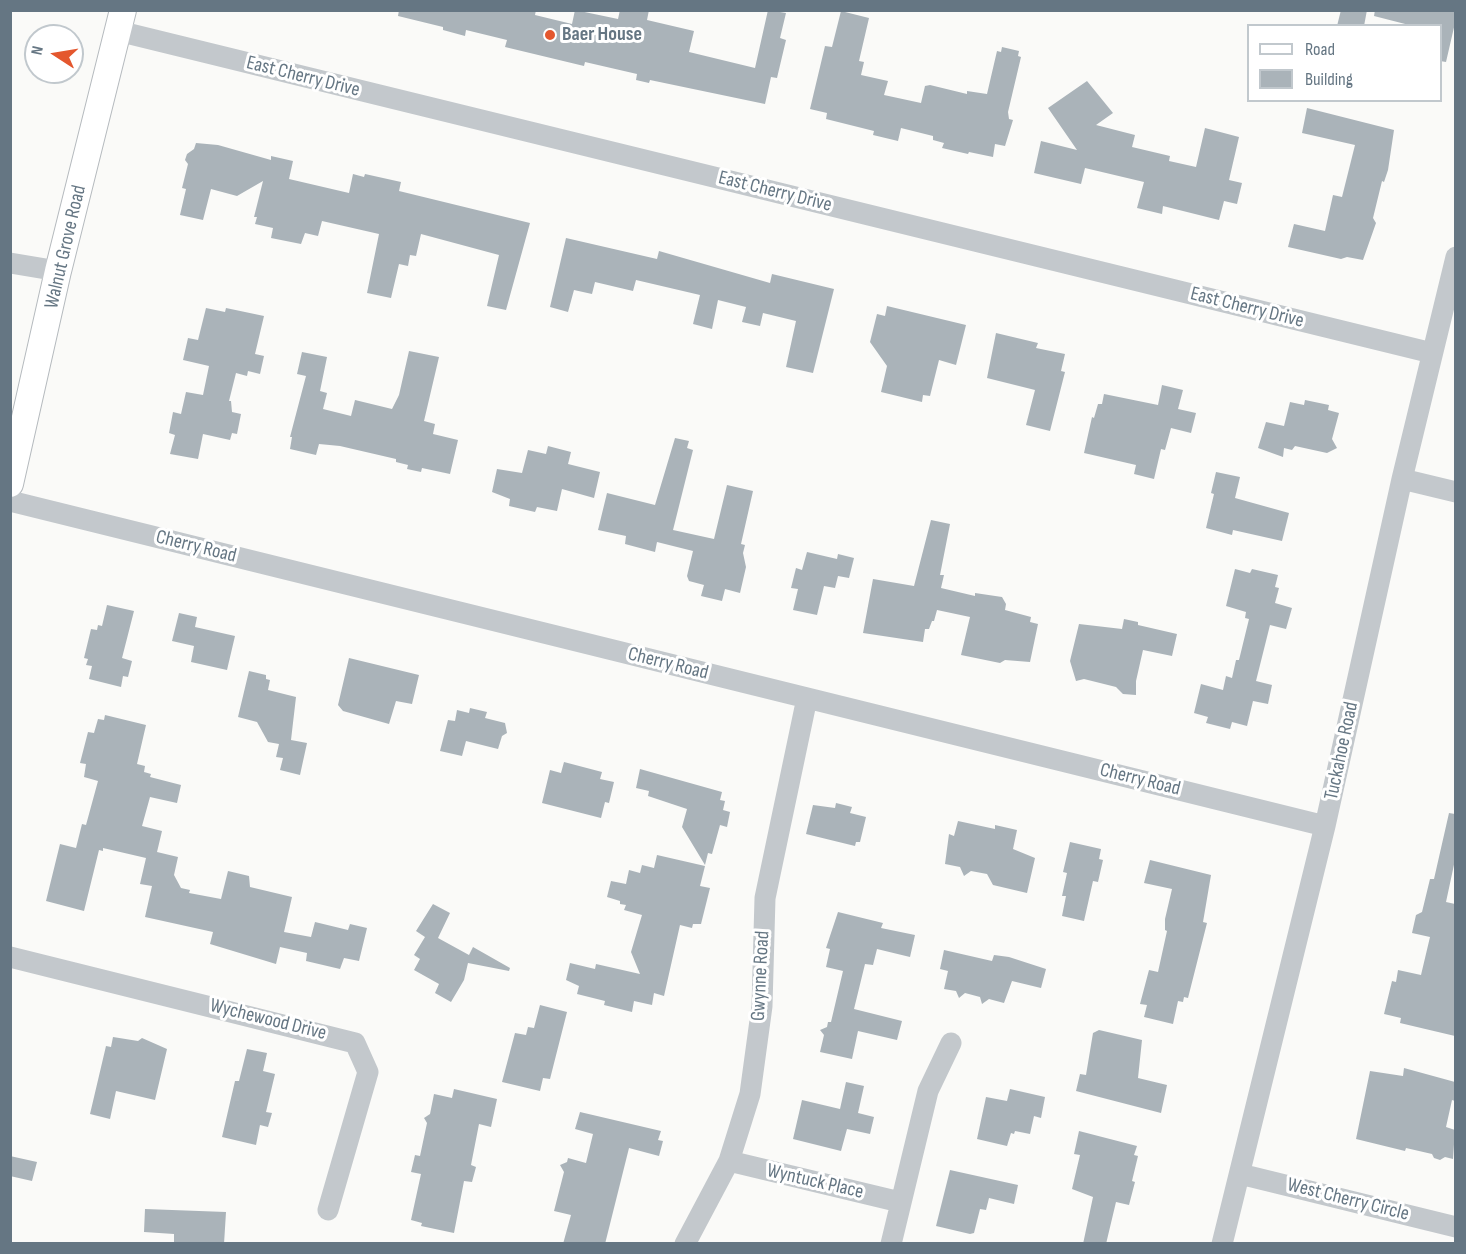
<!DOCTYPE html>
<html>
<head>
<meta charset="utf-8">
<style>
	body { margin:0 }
	#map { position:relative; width:1466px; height:1254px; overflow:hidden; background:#fafaf8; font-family:"Sofia Sans Condensed",sans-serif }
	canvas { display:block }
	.frame { position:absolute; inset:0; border:12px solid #657683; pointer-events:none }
	.legend { position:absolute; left:1247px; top:24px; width:195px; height:78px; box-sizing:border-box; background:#fff; border:2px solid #c1c8cd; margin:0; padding:8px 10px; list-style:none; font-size:18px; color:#657683 }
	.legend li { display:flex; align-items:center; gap:12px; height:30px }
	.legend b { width:30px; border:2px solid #c1c8cd }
	.north { position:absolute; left:24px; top:24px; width:60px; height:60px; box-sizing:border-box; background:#fff; border:2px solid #c1c8cd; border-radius:50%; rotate:282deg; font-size:16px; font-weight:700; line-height:24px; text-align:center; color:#657683 }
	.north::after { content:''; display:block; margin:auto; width:21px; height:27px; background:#e4572e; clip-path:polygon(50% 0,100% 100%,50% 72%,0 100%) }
</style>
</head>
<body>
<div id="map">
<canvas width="1466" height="1254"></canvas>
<div class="frame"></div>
<ul class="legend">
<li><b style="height:8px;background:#fff"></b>Road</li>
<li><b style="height:16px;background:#aab3b9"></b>Building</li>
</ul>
<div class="north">N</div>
</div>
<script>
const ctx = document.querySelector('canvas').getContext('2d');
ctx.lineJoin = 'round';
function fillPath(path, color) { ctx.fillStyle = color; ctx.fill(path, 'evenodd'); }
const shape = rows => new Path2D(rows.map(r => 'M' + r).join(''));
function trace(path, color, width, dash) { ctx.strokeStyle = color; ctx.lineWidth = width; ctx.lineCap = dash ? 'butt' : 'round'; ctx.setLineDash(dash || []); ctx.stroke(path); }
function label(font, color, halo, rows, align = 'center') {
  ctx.font = font + ' "Sofia Sans Condensed",sans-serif'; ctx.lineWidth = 6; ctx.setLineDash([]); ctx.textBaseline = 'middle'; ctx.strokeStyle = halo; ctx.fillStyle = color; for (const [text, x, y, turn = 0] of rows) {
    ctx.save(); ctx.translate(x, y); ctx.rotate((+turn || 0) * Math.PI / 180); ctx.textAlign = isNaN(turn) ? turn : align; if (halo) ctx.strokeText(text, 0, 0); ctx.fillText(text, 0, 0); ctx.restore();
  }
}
fillPath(shape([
	[399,10,536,10,535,15,572,24,575,10,618,19,620,10,649,10,647,20,694,31,689,52,755,68,768,10,786,13,780,38,786,40,777,78,771,77,765,104,650,80,649,83,636,80,637,74,585,62,584,66,505,47,507,40,466,30,465,36,443,30,443,27,398,16],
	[1341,10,1367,10,1364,26,1337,26],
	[1375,10,1455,10,1455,23,1446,62,1440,61,1440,26,1413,26,1374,16],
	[841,11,869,18,859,61,864,62,861,75,888,81,884,95,921,103,925,86,930,85,967,94,967,91,987,94,997,51,1001,52,1002,47,1019,51,1018,56,1021,57,1008,112,1009,119,1013,120,1005,146,995,144,993,157,969,152,968,154,942,148,944,143,933,140,933,136,901,128,898,141,873,135,874,131,826,119,827,113,810,109,825,46,832,47],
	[1087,81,1113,113,1096,125,1135,135,1132,147,1170,156,1169,161,1196,167,1205,128,1239,137,1229,180,1242,183,1237,204,1224,201,1219,220,1163,206,1162,214,1137,208,1144,182,1085,168,1081,184,1034,173,1041,141,1077,150,1048,108],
	[1307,108,1394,130,1388,170,1384,182,1382,181,1373,218,1376,223,1363,260,1347,257,1341,259,1288,247,1294,224,1325,231,1333,195,1342,197,1355,145,1302,133],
	[196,143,218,145,271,160,271,156,293,161,289,179,349,193,353,174,364,177,365,174,401,182,399,191,530,223,506,310,487,306,499,255,421,234,416,256,410,255,408,266,399,264,391,298,367,293,379,234,322,221,318,236,305,233,301,244,271,238,273,228,255,224,257,217,254,217,263,181,237,196,211,189,203,220,180,215,186,189,182,188,188,164,185,160,187,154,194,149],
	[566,238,657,259,659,251,770,283,772,274,834,289,813,373,786,367,796,321,763,313,760,326,742,322,746,307,718,300,712,329,693,324,700,295,636,280,633,291,595,282,592,294,574,290,568,312,550,307],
	[887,306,966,325,956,365,939,360,930,396,923,395,922,402,881,392,887,366,870,342,877,314,885,316],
	[206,308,225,312,226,308,264,316,255,354,264,356,260,374,248,371,247,376,236,373,229,401,231,401,232,412,241,414,237,434,232,433,230,440,203,434,198,459,170,454,175,435,169,433,173,412,181,414,186,392,203,395,209,366,183,360,188,338,198,340],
	[996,333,1038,343,1036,348,1065,354,1061,371,1065,372,1050,431,1026,425,1035,390,987,378],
	[409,351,439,357,424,421,435,424,433,434,458,440,450,474,422,468,421,472,407,469,408,465,396,462,396,459,340,446,319,444,316,455,290,449,292,437,290,437,306,376,297,374,302,352,327,357,320,391,327,393,323,409,351,416,355,400,392,409,399,395],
	[1162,385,1183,390,1178,409,1196,413,1191,433,1171,428,1165,450,1161,449,1154,479,1134,474,1136,465,1084,453,1092,417,1094,418,1098,404,1102,404,1104,394,1158,405],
	[1305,400,1329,405,1328,410,1339,413,1332,439,1337,448,1327,453,1295,446,1292,450,1284,448,1283,457,1258,448,1266,422,1284,426,1290,402,1304,405],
	[675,438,689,441,687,448,693,450,673,530,714,539,727,485,753,491,741,544,745,545,743,553,746,567,740,593,725,589,722,601,701,596,704,585,689,581,687,576,693,551,657,542,655,552,625,544,626,536,598,530,607,493,655,505],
	[548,446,571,452,568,464,600,472,594,498,562,489,557,511,537,507,535,512,509,506,510,499,492,492,497,469,522,473,528,450,546,454],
	[1216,472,1240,477,1235,498,1289,513,1282,541,1233,530,1232,535,1206,528,1214,494,1211,493],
	[931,520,950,524,940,575,944,575,941,588,975,596,975,593,1002,597,1006,604,1005,610,1031,617,1030,622,1038,624,1030,662,1005,660,1000,663,961,655,970,617,937,610,934,621,932,621,929,629,925,629,923,642,863,633,873,579,914,586],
	[807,552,837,559,838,554,854,558,849,578,838,576,835,588,824,586,817,615,793,610,798,589,791,588,796,568,802,570],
	[1235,569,1250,573,1252,569,1278,575,1275,587,1279,588,1275,603,1292,608,1286,629,1270,625,1256,681,1272,685,1268,704,1253,701,1247,726,1232,722,1230,729,1206,723,1208,717,1194,713,1201,684,1223,690,1226,676,1232,678,1236,660,1239,660,1249,619,1245,618,1246,612,1226,606],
	[107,605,134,611,122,658,132,661,128,677,123,676,121,687,89,679,92,666,86,665,88,659,84,658,91,629,97,630,98,625,102,626],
	[179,613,197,617,195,627,235,636,227,670,191,662,194,646,172,641],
	[1124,619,1138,622,1138,625,1177,634,1172,656,1143,650,1136,681,1136,695,1123,694,1116,687,1084,679,1076,681,1070,661,1079,624,1122,629],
	[349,658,419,675,412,704,396,701,389,724,343,711,338,705],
	[249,671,266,675,266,679,270,680,268,690,296,697,291,740,307,743,300,775,280,770,283,758,276,757,279,744,268,742,257,722,238,717],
	[470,708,487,712,485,718,505,723,507,733,502,736,498,749,466,741,462,756,440,751,448,720,455,721,457,710,469,713],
	[105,715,146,725,137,764,145,766,144,772,151,774,150,777,181,785,177,803,150,797,142,826,162,831,157,852,178,857,174,875,181,888,190,890,189,893,221,899,228,871,249,876,250,887,292,897,284,932,311,937,315,922,348,930,350,924,367,928,359,961,344,958,340,969,306,961,307,953,280,947,276,964,210,944,213,932,145,917,152,886,140,884,146,858,103,848,103,851,99,850,84,911,46,901,60,844,76,848,82,824,86,825,98,781,84,777,86,764,80,763,88,732,94,733,98,719,104,720],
	[564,762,602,772,600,779,614,782,609,803,605,802,601,818,542,803,550,770,561,773],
	[640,769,722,792,720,800,725,801,723,810,730,812,727,827,720,825,712,854,708,853,705,865,682,827,687,809,648,796,649,791,636,788],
	[836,803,852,807,850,813,866,817,860,842,856,842,855,846,806,834,813,805,835,808],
	[1449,813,1455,814,1455,860,1446,902,1455,904,1455,1036,1400,1023,1401,1018,1384,1014,1392,981,1396,982,1398,970,1421,975,1430,937,1412,933,1416,915,1422,912,1430,879,1434,879],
	[958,821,995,829,995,825,1017,830,1013,849,1035,858,1027,893,993,885,987,874,971,871,964,876,960,867,945,864,949,834,954,836],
	[1070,842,1101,849,1099,859,1103,860,1098,882,1093,881,1084,921,1062,916,1066,896,1062,896,1067,873,1063,872],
	[657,855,705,866,700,886,710,888,701,924,693,924,692,928,680,925,664,996,654,993,652,1005,634,1001,632,1012,604,1005,605,1001,577,994,579,986,566,980,570,963,595,969,596,964,640,974,631,952,642,915,624,910,626,905,620,904,620,901,607,897,611,881,626,884,629,870,640,873,642,865,654,868],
	[1150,860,1211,875,1203,922,1207,923,1188,998,1184,997,1183,1002,1178,1001,1173,1024,1144,1017,1147,1005,1140,1004,1149,970,1158,972,1167,931,1165,930,1165,919,1172,889,1144,883],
	[433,904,450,913,438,938,469,955,473,947,510,968,509,971,468,963,464,980,451,1002,435,993,439,984,414,970,420,959,414,955,425,937,416,931],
	[838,912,883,923,881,928,915,935,910,957,877,949,873,965,865,964,854,1009,902,1021,897,1040,858,1031,852,1059,820,1052,824,1035,820,1030,827,1027,828,1022,831,1022,843,971,826,967,830,949,826,948],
	[944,950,992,961,994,955,1009,957,1046,969,1041,988,1012,981,1004,1003,989,999,982,1004,980,997,965,993,959,998,956,991,944,989,948,971,940,969],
	[540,1005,567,1012,550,1079,543,1078,540,1091,502,1082,515,1033,526,1035,528,1027,534,1028],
	[1099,1030,1142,1040,1138,1078,1167,1085,1161,1113,1076,1091,1080,1074,1086,1075,1093,1033],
	[113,1037,138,1041,142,1038,167,1049,155,1100,116,1091,110,1119,90,1114,106,1046,111,1047],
	[247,1049,267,1053,263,1071,275,1074,266,1112,272,1113,268,1127,260,1125,256,1145,222,1137,235,1081,239,1081],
	[1404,1068,1455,1082,1455,1101,1452,1100,1446,1127,1455,1130,1453,1159,1445,1157,1440,1160,1434,1158,1432,1154,1406,1148,1405,1151,1356,1139,1370,1071,1403,1076],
	[846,1082,864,1086,858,1113,874,1117,870,1134,847,1129,841,1151,793,1139,802,1100,840,1109],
	[454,1089,497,1099,491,1127,479,1124,471,1165,476,1167,472,1182,464,1181,454,1233,421,1226,422,1223,411,1220,421,1174,411,1172,415,1155,420,1156,427,1123,424,1118,430,1114,434,1094,452,1098],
	[1010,1089,1045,1097,1041,1118,1034,1116,1030,1134,1015,1131,1014,1134,1011,1133,1007,1146,977,1139,986,1097,1007,1101],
	[580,1112,661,1131,658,1140,663,1141,659,1156,629,1148,605,1244,563,1244,571,1215,554,1211,564,1172,560,1165,567,1162,568,1158,586,1163,593,1134,575,1129],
	[1079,1131,1137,1146,1134,1155,1138,1156,1132,1181,1135,1182,1129,1205,1116,1202,1106,1244,1083,1244,1093,1197,1072,1189,1080,1155,1074,1154],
	[10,1156,37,1162,32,1181,10,1176],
	[950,1170,1018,1185,1014,1204,989,1198,986,1210,980,1209,974,1233,970,1234,936,1226],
	[145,1209,226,1212,224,1244,174,1244,174,1234,144,1232]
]), '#aab3b9');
const major = shape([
	[10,484,58,271,123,10]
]);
trace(major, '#b5babe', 28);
trace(shape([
	[118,31,1432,353],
	[10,263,58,271],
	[1402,479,1456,492],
	[10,501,1325,826],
	[10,957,355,1043,368,1072,328,1210],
	[729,1161,900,1202],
	[1240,1174,1456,1227],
	[685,1244,729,1161,750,1094,762,1006,765,898,807,698],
	[891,1244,928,1091,951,1043],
	[1222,1244,1325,826,1402,479,1456,257]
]), '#c3c8cc', 21);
trace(major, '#fff', 26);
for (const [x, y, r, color] of [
	[550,35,6,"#e4572e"]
]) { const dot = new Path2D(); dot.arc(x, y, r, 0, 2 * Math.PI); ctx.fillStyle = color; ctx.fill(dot); trace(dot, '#fff', 2); }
label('bold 20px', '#657683', '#fff', [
	["Baer House",562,35]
], 'left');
label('20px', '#657683', '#fff', [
	["East Cherry Drive",303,77,14],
	["East Cherry Drive",775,192,14],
	["Walnut Grove Road",66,247,-77],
	["East Cherry Drive",1247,308,14],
	["Cherry Road",196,547,14],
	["Cherry Road",668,664,14],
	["Tuckahoe Road",1342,751,-78],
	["Cherry Road",1140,780,14],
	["Gwynne Road",761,976,-87],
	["Wychewood Drive",268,1020,14],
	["Wyntuck Place",815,1182,13],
	["West Cherry Circle",1348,1200,14]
]);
</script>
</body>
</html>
